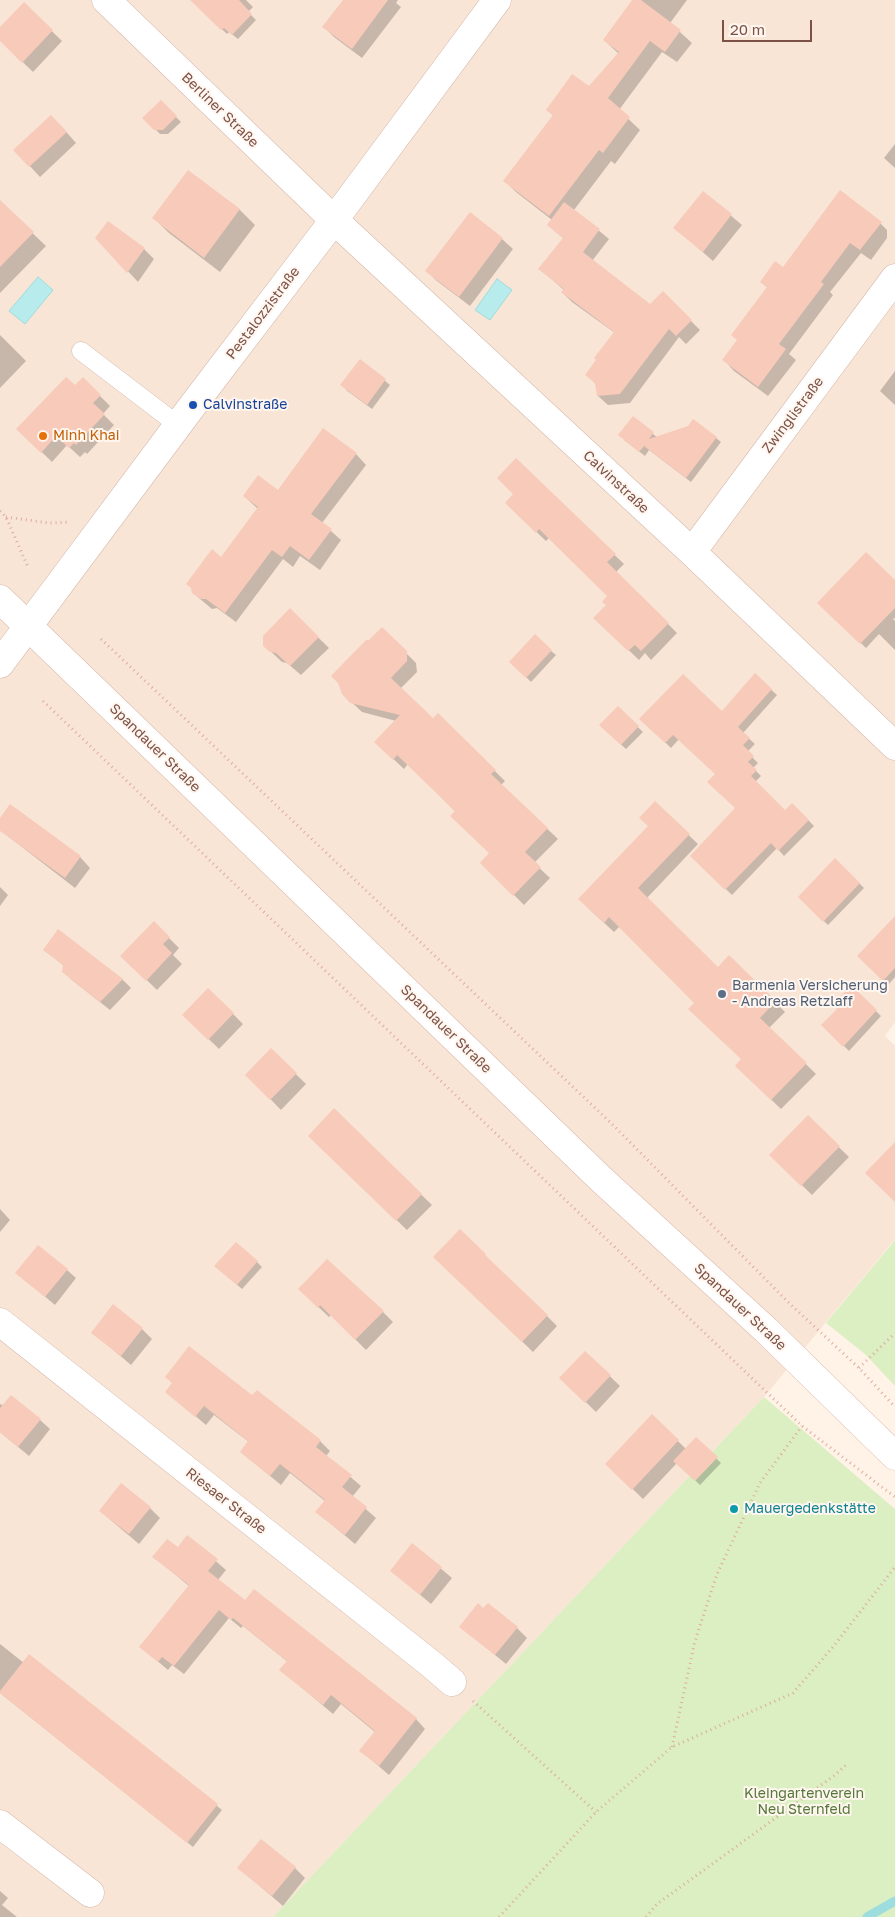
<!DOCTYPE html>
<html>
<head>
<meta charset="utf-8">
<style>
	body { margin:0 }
	#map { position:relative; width:895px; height:1917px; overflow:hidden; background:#fff2e6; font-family:"Golos Text",sans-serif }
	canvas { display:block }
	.scale { position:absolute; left:722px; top:20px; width:90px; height:22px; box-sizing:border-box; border:2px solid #7c5247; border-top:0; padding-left:6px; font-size:15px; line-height:18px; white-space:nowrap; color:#7c5247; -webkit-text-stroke:4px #fff6ef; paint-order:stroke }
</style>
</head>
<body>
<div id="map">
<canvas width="895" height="1917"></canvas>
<div class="scale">20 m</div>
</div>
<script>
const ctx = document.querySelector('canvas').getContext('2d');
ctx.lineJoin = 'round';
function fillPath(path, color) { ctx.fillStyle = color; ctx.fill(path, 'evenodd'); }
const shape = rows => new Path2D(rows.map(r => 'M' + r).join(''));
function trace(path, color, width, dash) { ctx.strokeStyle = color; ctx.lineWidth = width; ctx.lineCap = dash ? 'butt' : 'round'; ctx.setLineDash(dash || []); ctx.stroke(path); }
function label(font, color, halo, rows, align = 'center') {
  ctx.font = font + ' "Golos Text",sans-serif'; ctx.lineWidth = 4; ctx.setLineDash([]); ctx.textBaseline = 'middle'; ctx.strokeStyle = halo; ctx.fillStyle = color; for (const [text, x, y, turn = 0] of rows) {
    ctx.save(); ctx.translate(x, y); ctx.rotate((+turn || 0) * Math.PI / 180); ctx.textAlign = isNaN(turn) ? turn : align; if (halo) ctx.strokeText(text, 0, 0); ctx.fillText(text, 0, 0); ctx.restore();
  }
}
fillPath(shape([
	[0,0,895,0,895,1022,885,1036,895,1046,895,1239,764,1397,273,1917,0,1917]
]), '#f9e5d6');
fillPath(shape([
	[895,1240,895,1386,865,1354,826,1323],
	[764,1397,895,1509,895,1917,273,1917]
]), '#dbefc2');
const water = shape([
	[38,277,53,290,25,324,9,311,38,277],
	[497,279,512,290,490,320,475,310,497,279]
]);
fillPath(water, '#b8ebeb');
trace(water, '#9dddde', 1);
fillPath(shape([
	[203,0,246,0,253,7,248,12,256,20,238,39,229,32,227,34,198,6],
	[344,0,398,0,396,3,401,7,362,58,334,37,324,27],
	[634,0,687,0,670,23,692,43,677,62,662,52,619,110,640,130,615,164,611,161,574,210,609,239,592,261,650,306,663,293,700,330,686,344,679,337,630,403,608,405,598,396,597,385,587,375,615,333,572,302,562,292,564,290,540,269,564,239,548,225,552,220,516,192,505,181,554,116,547,110,589,88,619,54,604,40],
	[24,4,62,41,33,72,0,40,0,29],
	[161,102,181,122,168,134,160,134,144,118],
	[61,126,76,143,40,177,15,150],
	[895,144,895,168,884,158],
	[189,172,240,210,255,225,220,272,169,233,154,218],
	[703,192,742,225,713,261,675,228],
	[0,202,46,246,0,293],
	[470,214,502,239,513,249,470,306,437,281,427,271],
	[876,219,887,230,887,238,871,260,861,253,830,292,833,295,789,354,796,360,768,396,734,371,724,360,739,340,768,288,761,282],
	[108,223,144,249,154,259,138,282,97,238],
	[0,335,26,361,0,388],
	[360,360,390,385,372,409,346,390],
	[895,371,895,405,880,391],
	[83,379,110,406,103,414,114,425,87,454,85,452,80,457,67,445,52,462,18,429,75,387],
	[633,418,658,438,716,438,721,442,691,482,649,450,645,456,624,440],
	[323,430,356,454,366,465,322,523,341,540,320,570,300,556,293,567,283,559,236,622,217,608,212,609,193,593,222,558,258,509,244,496,278,491],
	[516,460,624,564,616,572,677,633,651,660,645,653,639,660,595,618,607,605,609,596,549,538,546,541,506,503,515,494],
	[895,581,895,618,893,619,895,621,895,650,879,634,866,648,819,603],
	[290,610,329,648,301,675,287,663,282,662,264,645],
	[382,629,416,663,417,672,401,688,433,720,438,715,505,781,501,785,558,839,534,863,550,878,524,905,482,863,491,853,456,812,408,764,404,769,386,752,396,721,362,712,343,694,370,641],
	[551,651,556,655,531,682,511,662],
	[755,675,777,695,743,733,755,744,747,752,758,763,753,768,761,776,755,782,785,812,792,804,814,826,784,856,777,848,732,895,692,856,737,809,717,775,679,739,671,748,641,719,722,713],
	[618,708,643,732,626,749,605,730],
	[655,803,698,844,647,898,718,969,729,957,785,1012,769,1028,816,1074,781,1109,736,1066,743,1059,696,1003,620,926,614,932,589,909,649,826],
	[11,806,80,857,90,868,75,888,0,830,0,820],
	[836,860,864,888,828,925,799,897],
	[0,887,8,895,0,906],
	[895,918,895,977,888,985,859,956],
	[154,923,179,948,173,955,182,964,157,990,122,956],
	[59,931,123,980,131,988,110,1010,72,980,63,971,64,966,45,950],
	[851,987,881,1016,849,1051,823,1025,838,1009],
	[208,989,243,1024,219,1049,184,1015],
	[271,1050,306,1084,281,1110,247,1075],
	[334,1110,432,1205,407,1230,309,1136],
	[808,1117,849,1157,812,1195,771,1155],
	[0,1209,10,1220,0,1232],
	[257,1262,262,1267,242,1289,221,1271],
	[445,1267,547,1316,557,1326,533,1352],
	[67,1270,76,1278,55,1305,17,1273],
	[310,1299,383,1312,393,1322,366,1350,331,1315,329,1317],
	[142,1329,152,1339,131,1365,92,1332],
	[585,1352,620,1386,596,1412,561,1378],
	[167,1392,252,1397,320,1441,330,1451,326,1456,361,1486,352,1497,376,1518,355,1544,317,1512,325,1501,290,1473,281,1485,241,1452,249,1442,214,1415,206,1425],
	[0,1404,40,1420,50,1429,29,1456,0,1432],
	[652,1416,686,1449,696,1439,721,1463,700,1485,677,1463,643,1499,607,1464],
	[150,1508,160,1518,139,1544,100,1511],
	[188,1537,226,1570,218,1580,245,1602,254,1590,416,1719,425,1729,389,1775,360,1750,375,1732,341,1704,333,1714,281,1670,288,1662,243,1626,241,1628,229,1618,184,1674,172,1665,168,1670,141,1647,189,1586,154,1557,178,1549],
	[413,1545,452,1578,431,1604,392,1571],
	[461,1627,517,1628,527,1638,506,1664],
	[0,1644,24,1663,30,1656,222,1810,193,1847,0,1693],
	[239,1868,295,1868,305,1878,283,1906],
	[0,1891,8,1898,2,1905,17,1917,0,1917]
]), '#0003');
trace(shape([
	[867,1917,895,1901]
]), '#9dddde', 9);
fillPath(shape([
	[190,0,239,0,252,14,232,35,224,28,221,30],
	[343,0,388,0,352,49,322,27],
	[632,0,641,0,681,30,665,52,650,41,608,98,630,117,603,153,599,150,549,216,503,181,553,115,546,110,572,74,589,86,619,52,603,40],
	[24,2,53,30,22,63,0,41,0,27],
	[161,100,177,116,163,130,154,130,142,118],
	[51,115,67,132,29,167,13,150],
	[188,170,240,209,204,258,152,218],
	[840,190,882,222,860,250,850,243,821,282,824,284,779,344,786,349,758,387,722,360,737,340,731,335,767,287,760,282,775,261,783,267],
	[703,191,732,214,703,252,673,228],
	[0,200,34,232,0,267],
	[564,202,600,229,583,252,650,304,663,291,692,320,676,336,669,329,620,394,597,396,595,383,585,375,596,360,594,358,614,332,561,292,564,289,538,269,563,238,547,225],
	[470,212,503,238,459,297,425,271],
	[108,221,145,248,127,273,95,238],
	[360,359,386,379,367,405,340,385],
	[66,377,75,385,83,377,101,395,93,403,105,414,76,445,74,443,69,448,56,436,41,453,16,429],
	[633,416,654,432,649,439,688,426,693,419,717,437,686,478,644,446,639,452,618,435],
	[323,428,357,453,311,514,332,529,309,560,290,546,282,557,272,550,225,613,206,599,201,599,192,593,191,588,186,584,212,549,221,557,258,507,243,496,258,475,278,490],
	[516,458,616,554,607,562,669,623,641,651,635,645,628,651,593,618,606,605,602,602,607,596,539,529,536,533,505,503,513,494,497,478],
	[866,552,895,580,895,608,860,644,817,603],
	[290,608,319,637,290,666,276,653,270,652,263,646,263,636],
	[382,627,407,651,407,661,391,678,433,718,438,713,496,770,491,774,548,828,525,852,541,867,513,896,480,863,489,853,450,816,455,811,397,755,393,760,374,742,400,715,350,703,342,694,338,683,331,676,366,640,369,640],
	[535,634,552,650,526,678,509,662],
	[755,673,772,689,738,727,750,738,743,745,754,756,748,762,757,770,751,776,785,810,792,803,809,820,778,851,771,843,725,890,690,856,735,808,707,782,715,774,673,735,665,743,639,719,683,674,722,711],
	[618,706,639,726,621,745,599,725],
	[655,801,690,834,638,888,718,967,729,955,776,1001,760,1018,807,1063,771,1100,735,1066,741,1059,688,1009,694,1003,609,917,604,923,578,899,648,826,639,818],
	[10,804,81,856,65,878,0,831,0,818],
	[835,858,860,883,823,922,798,897],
	[895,916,895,968,883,981,857,956],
	[154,921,170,937,163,944,172,953,146,981,120,956],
	[58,929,123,979,100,1002,62,972,63,965,43,950],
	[851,985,877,1010,843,1047,821,1025,837,1009,833,1005],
	[208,988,234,1013,208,1040,182,1015],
	[271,1048,297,1073,270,1100,245,1075],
	[334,1108,422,1194,396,1221,308,1136],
	[808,1115,840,1146,801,1186,769,1155],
	[895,1142,895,1202,865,1173],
	[460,1229,486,1254,485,1255,548,1315,522,1342,433,1257],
	[236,1242,258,1261,237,1285,214,1266],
	[38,1245,68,1269,45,1297,15,1273],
	[327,1259,384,1311,355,1340,320,1305,318,1308,298,1289],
	[113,1304,143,1328,121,1356,91,1333],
	[189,1346,252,1395,257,1390,321,1440,316,1447,352,1475,342,1487,367,1507,345,1535,315,1512,325,1500,280,1464,270,1476,240,1452,248,1441,204,1406,195,1417,165,1392,172,1383,165,1377],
	[585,1351,611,1375,585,1403,559,1378],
	[11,1395,41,1419,18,1447,0,1432,0,1408],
	[652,1414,679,1440,632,1490,605,1464],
	[696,1437,718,1457,695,1481,673,1461],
	[121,1483,151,1507,129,1534,99,1511],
	[187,1535,218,1559,208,1571,245,1600,254,1589,417,1718,379,1766,359,1751,375,1731,331,1695,323,1705,279,1670,287,1661,233,1618,231,1620,219,1610,174,1666,162,1657,158,1662,139,1647,189,1585,152,1557,167,1539,178,1547],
	[412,1543,442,1567,420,1595,390,1571],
	[478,1603,483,1608,488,1603,518,1627,495,1655,459,1627],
	[29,1654,218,1804,187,1843,0,1693,0,1691],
	[261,1839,296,1867,272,1896,237,1868]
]), '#f7caba');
const service = shape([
	[81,351,178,425]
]);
const minor = shape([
	[106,0,334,220,692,552,895,746],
	[692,552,895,278],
	[0,664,193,405,334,220,497,0],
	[0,1322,431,1664,452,1682],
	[0,1824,90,1893]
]);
const secondary = shape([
	[0,599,603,1181,766,1330,895,1456]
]);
trace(service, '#d5b9ad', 19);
trace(minor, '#d5b9ad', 29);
trace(secondary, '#dbbaac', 29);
trace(shape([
	[0,511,6,517,28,567],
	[6,517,49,523,70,522],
	[101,639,612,1124,790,1304,859,1368,895,1407],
	[43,701,802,1426,895,1497],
	[859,1368,895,1333],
	[473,1701,596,1812],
	[672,1747,695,1641,717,1574,760,1483,802,1426],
	[499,1917,596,1812,672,1747,793,1693,833,1647,895,1567],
	[646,1917,657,1904,835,1775,846,1765]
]), '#ddac9d', 3, [1, 4]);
trace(service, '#fff', 18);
trace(minor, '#fff', 28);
trace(secondary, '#fff', 28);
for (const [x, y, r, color] of [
	[193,405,5,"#1a4fb4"],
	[43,436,5,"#e8710a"],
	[722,994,5,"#5c6f8a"],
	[734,1509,5,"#0f9aa8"]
]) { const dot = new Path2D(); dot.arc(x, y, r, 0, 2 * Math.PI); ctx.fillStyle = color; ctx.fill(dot); trace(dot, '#fff6ef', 2); }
label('14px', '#7c5247', '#fff6ef', [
	["Berliner Straße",220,110,44],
	["Pestalozzistraße",263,313,-53],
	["Zwinglistraße",793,415,-53],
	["Calvinstraße",616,482,43],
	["Spandauer Straße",155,748,44],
	["Spandauer Straße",446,1029,44],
	["Spandauer Straße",740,1307,43],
	["Riesaer Straße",226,1501,38]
]);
label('14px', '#164399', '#fff6ef', [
	["Calvinstraße",203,405]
], 'left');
label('14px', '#c56008', '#fff6ef', [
	["Minh Khai",53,436]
], 'left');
label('14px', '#4e5e75', '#fff6ef', [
	["Barmenia Versicherung",732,986],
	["- Andreas Retzlaff",732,1002]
], 'left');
label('14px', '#0d838f', '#fff6ef', [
	["Mauergedenkstätte",744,1509]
], 'left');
label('14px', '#537738', '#fff6ef', [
	["Kleingartenverein",804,1794],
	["Neu Sternfeld",804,1810]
]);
</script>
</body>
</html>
